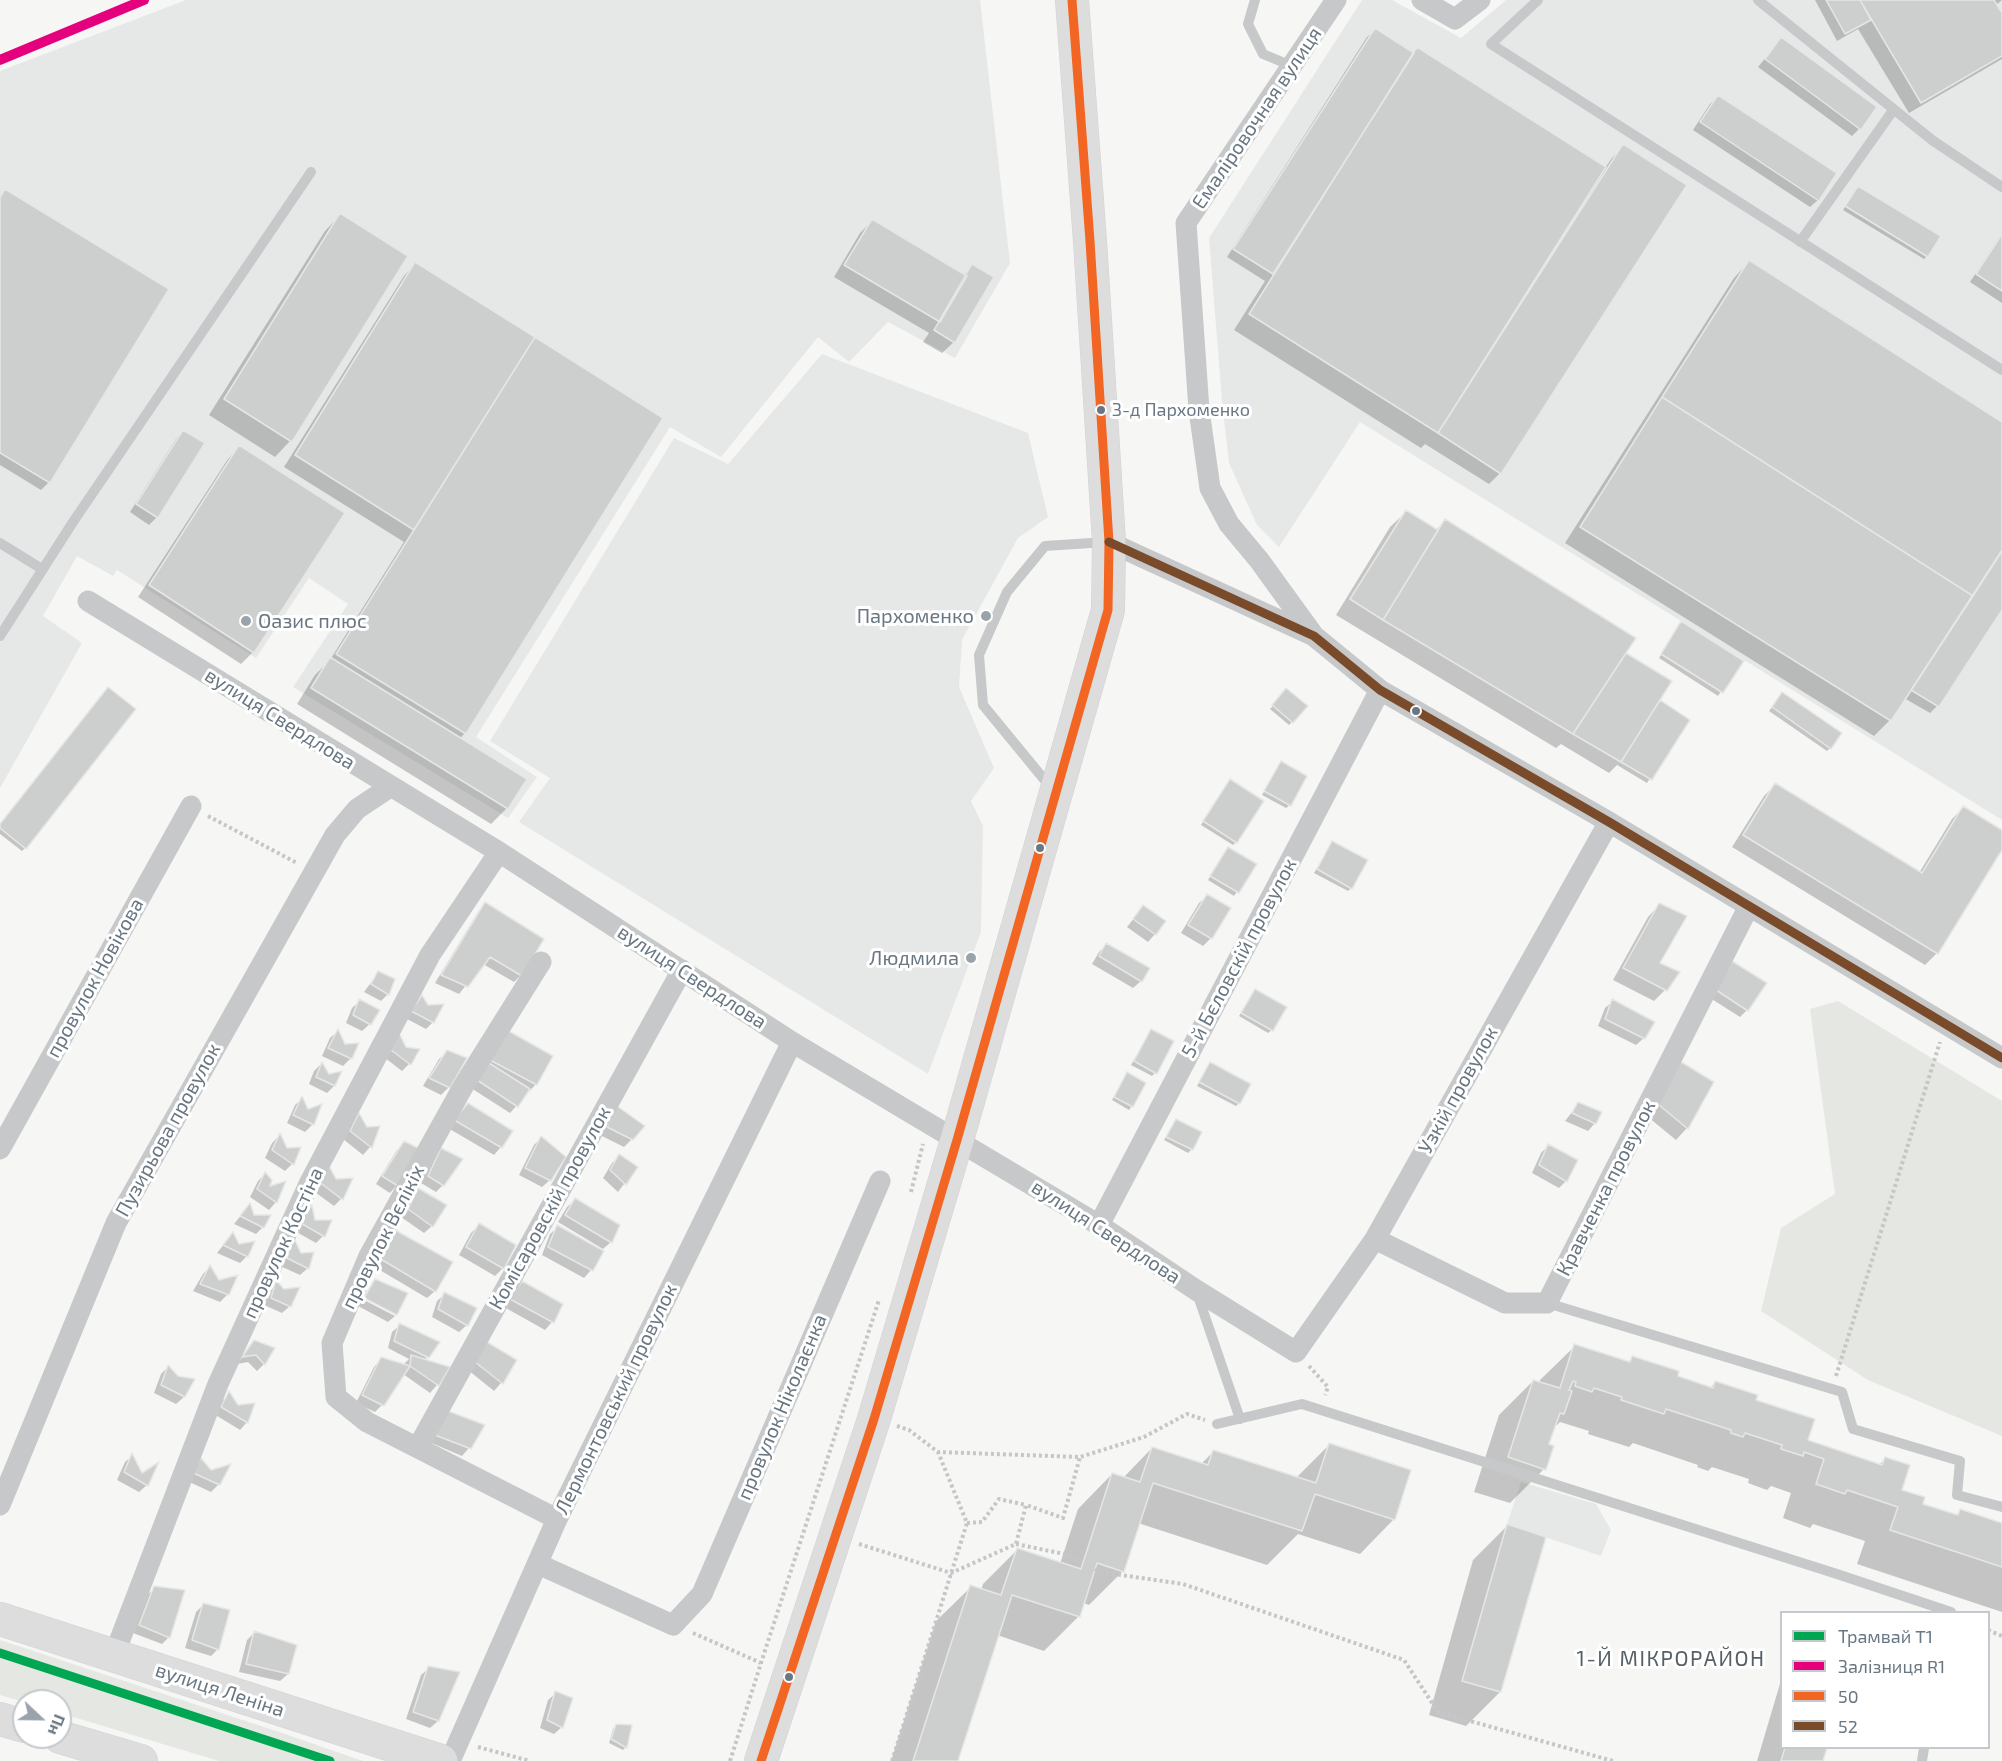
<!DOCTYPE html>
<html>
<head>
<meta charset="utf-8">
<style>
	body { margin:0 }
	#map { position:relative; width:2002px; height:1761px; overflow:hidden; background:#f6f6f5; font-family:"Exo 2",sans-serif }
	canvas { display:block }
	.legend { position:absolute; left:1780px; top:1611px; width:210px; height:138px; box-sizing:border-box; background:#fff; border:2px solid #c3c9cd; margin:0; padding:8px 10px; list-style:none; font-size:18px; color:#697783 }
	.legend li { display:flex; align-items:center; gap:12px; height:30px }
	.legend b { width:30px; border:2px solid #c3c9cd }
	.north { position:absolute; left:12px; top:1689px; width:60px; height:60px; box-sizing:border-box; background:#fff; border:2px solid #c3c9cd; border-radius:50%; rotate:112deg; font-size:16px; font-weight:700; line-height:24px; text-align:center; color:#697783 }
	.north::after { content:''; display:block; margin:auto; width:21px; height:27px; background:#9aa3ab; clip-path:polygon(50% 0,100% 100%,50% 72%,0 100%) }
</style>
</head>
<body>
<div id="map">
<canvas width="2002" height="1761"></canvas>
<ul class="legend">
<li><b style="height:8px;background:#00a651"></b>Трамвай T1</li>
<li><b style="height:8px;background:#e5007d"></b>Залізниця R1</li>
<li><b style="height:8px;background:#f26522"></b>50</li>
<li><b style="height:8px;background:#7a4b2a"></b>52</li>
</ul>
<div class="north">Пн</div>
</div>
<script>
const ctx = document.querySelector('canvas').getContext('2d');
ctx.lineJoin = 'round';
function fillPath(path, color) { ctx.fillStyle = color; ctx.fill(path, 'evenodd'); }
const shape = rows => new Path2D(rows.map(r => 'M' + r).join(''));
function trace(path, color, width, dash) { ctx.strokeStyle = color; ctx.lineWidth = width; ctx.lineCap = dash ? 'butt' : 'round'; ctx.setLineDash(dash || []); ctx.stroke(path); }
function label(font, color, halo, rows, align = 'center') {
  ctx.font = font + ' "Exo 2",sans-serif'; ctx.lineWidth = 6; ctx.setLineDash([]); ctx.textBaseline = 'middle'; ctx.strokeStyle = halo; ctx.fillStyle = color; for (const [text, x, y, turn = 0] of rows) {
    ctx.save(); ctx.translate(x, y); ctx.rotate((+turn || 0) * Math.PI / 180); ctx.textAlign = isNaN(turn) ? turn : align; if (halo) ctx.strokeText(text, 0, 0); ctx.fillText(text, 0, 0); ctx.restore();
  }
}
fillPath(shape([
	[186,0,980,0,1010,263,955,358,888,322,849,362,818,337,721,457,670,427,476,737,537,777,508,818,293,687,348,604,309,578,256,658,117,570,113,576,77,556,43,616,82,643,0,788,0,71],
	[1362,0,1392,0,1461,38,1506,0,2002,0,2002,820,1360,422,1279,547,1257,525,1229,463,1222,401,1209,238],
	[822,354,1028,433,1048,517,1018,538,962,640,959,687,994,768,971,801,983,826,981,932,928,1074,519,822,550,778,490,741,674,438,728,464],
	[1521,1482,1596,1504,1611,1530,1601,1556,1507,1524]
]), '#e6e8e8');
fillPath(shape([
	[1838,1001,2002,1101,2002,1436,1868,1380,1761,1311,1781,1228,1835,1194,1810,1009],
	[0,1640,285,1734,363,1761,219,1761,60,1713,60,1701,24,1702,0,1695]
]), '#e5e7e3');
fillPath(shape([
	[1815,0,2002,0,1996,5,2002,16,2002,59,1909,113,1858,29,1837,41],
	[1375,30,1413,54,1417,49,1605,168,1612,158,1624,146,1500,473,1489,484,1425,444,1421,448,1234,330,1265,281,1227,257,1367,37],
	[1781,39,1859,129,1852,136,1758,67],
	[1718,97,1818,200,1810,207,1693,130,1710,104],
	[1858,188,1927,256,1924,259,1843,210],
	[6,191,167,290,48,483,41,490,0,465,0,196],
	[340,215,290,441,275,457,209,415,325,231],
	[872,221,963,276,973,266,954,342,942,353,923,342,929,333,834,277,860,233],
	[2002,233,2002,303,1970,282],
	[1749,262,2002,424,2002,607,1937,706,1930,713,1904,698,1890,720,1874,736,1565,543,1734,278],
	[415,264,661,418,464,734,459,739,507,808,491,824,297,704,315,675,330,660,404,542,284,467,404,276],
	[183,431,157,517,149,525,130,512,176,439],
	[239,447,343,514,253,652,241,664,138,597,228,459],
	[1406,512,1436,530,1445,521,1621,658,1655,706,1688,720,1647,783,1617,765,1609,773,1561,744,1556,748,1336,615,1390,527],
	[1678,627,1741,661,1718,696,1659,658],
	[1287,690,1306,707,1289,725,1270,709],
	[1779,698,1830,748,1827,751,1769,711],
	[1281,763,1290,805,1286,808,1262,795],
	[1227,784,1236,842,1233,845,1201,825],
	[1775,785,1919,873,1952,819,1963,808,2002,831,2002,847,1937,953,1925,965,1732,847,1764,796],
	[0,825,25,848,22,851,0,834],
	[1332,843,1351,888,1348,891,1314,873],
	[1225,852,1255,865,1234,896,1208,880],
	[1207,896,1228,909,1210,939,1203,946,1181,933,1199,903],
	[485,904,521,975,514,982,483,964,459,994,435,983,478,912],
	[1659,905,1657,964,1665,990,1654,1001,1613,980,1648,917],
	[1143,907,1155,934,1148,942,1127,927],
	[1106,945,1141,981,1133,988,1092,964,1099,952],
	[1725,970,1747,1010,1740,1017,1707,996],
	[378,973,388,994,381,1001,364,992],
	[1255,991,1272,1030,1268,1033,1239,1016],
	[421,997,433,1022,426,1029,405,1018],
	[360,1001,370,1024,362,1031,346,1023,352,1008],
	[1613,1001,1644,1038,1636,1045,1598,1026,1605,1008],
	[1151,1030,1155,1073,1152,1076,1131,1065],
	[337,1032,351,1058,343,1066,322,1056,330,1038],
	[499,1040,536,1084,510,1113,471,1088],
	[392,1042,409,1064,402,1071,385,1058],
	[447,1052,449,1087,441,1095,423,1086,439,1059],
	[321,1064,328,1076,339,1073,334,1086,327,1093,309,1084,314,1071],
	[1210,1064,1239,1103,1236,1106,1197,1086],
	[1667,1073,1712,1083,1687,1128,1676,1140,1648,1117],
	[1127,1074,1132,1106,1129,1110,1112,1100],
	[302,1099,307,1111,320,1107,312,1125,305,1132,287,1123,295,1105],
	[1579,1103,1595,1123,1588,1131,1565,1121],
	[469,1105,511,1132,501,1147,494,1155,448,1128],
	[359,1115,366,1128,378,1128,370,1147,363,1155,343,1139,352,1122],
	[610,1116,632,1139,624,1147,600,1135],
	[1176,1120,1192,1149,1188,1153,1164,1140],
	[279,1136,286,1149,298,1149,292,1164,285,1171,265,1158,272,1143],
	[541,1138,550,1180,542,1187,519,1175,534,1145],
	[405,1143,397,1185,390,1193,376,1184,397,1150],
	[1549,1145,1566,1181,1559,1188,1532,1173,1541,1153],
	[441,1150,443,1185,436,1192,421,1183,434,1157],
	[620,1156,636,1168,618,1192,603,1178,612,1163],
	[329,1168,335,1180,350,1180,341,1199,334,1206,312,1190],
	[265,1174,267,1188,276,1202,269,1210,250,1197,258,1181],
	[418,1190,432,1226,424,1233,401,1217],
	[575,1200,611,1242,603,1249,558,1222,567,1207],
	[243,1213,253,1217,263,1227,256,1234,234,1224],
	[304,1215,323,1236,316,1243,293,1230],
	[479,1225,514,1245,503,1268,495,1276,459,1255,471,1233],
	[558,1227,602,1252,591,1270,584,1278,542,1255,550,1234],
	[232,1234,247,1256,240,1263,217,1253],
	[388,1239,435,1291,427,1298,373,1266],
	[287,1248,308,1268,300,1275,280,1266],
	[210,1267,228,1294,220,1302,193,1291,203,1274],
	[375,1281,406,1294,395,1315,395,1313,363,1296],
	[276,1282,290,1306,282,1313,264,1305],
	[515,1290,561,1304,552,1322,545,1330,504,1307],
	[445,1294,467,1325,459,1332,432,1317,437,1301],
	[362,1299,395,1316,388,1322,358,1306],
	[400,1325,438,1343,424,1361,448,1368,437,1385,430,1393,403,1374,382,1405,375,1412,356,1403,374,1367,381,1359,404,1364,409,1359,388,1348,392,1332],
	[255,1342,273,1349,264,1364,257,1371,248,1362,237,1364],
	[1575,1346,1627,1363,1632,1358,1676,1377,1710,1388,1715,1383,1755,1401,1806,1441,1879,1465,1885,1459,1900,1491,1921,1505,1955,1516,1960,1511,2002,1532,2002,1612,1857,1564,1865,1541,1813,1524,1810,1528,1783,1518,1791,1493,1771,1486,1767,1490,1748,1483,1749,1479,1712,1467,1708,1471,1697,1467,1698,1465,1633,1443,1629,1447,1588,1434,1589,1431,1560,1422,1557,1425,1554,1424,1547,1445,1544,1469,1510,1503,1474,1492,1499,1415,1533,1381,1539,1383,1540,1380],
	[480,1351,515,1361,501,1383,494,1391,468,1370],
	[168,1367,178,1377,193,1380,184,1397,176,1404,154,1393,161,1374],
	[229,1394,247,1422,240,1430,214,1414,222,1401],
	[441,1420,483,1426,469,1448,462,1456,429,1442],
	[1329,1445,1394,1519,1360,1554,1298,1534,1267,1565,1138,1523,1123,1571,1089,1605,1083,1603,1078,1617,1044,1651,997,1635,957,1761,891,1761,936,1621,971,1587,981,1590,983,1584,1017,1550,1060,1564,1078,1509,1112,1474,1123,1478,1152,1448,1201,1464,1214,1451,1296,1478],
	[132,1456,147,1485,139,1492,117,1480,125,1462],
	[194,1467,219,1484,211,1492,185,1480],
	[1507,1526,1500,1692,1466,1726,1429,1715,1473,1560],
	[155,1588,169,1637,162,1644,133,1633,147,1595],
	[203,1605,218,1649,211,1656,185,1648,196,1612],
	[254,1633,288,1674,280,1681,239,1672,247,1640],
	[429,1668,438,1721,430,1728,406,1719,421,1675],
	[1782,1677,1782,1748,1826,1748,1822,1761,1757,1761],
	[556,1693,562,1727,554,1734,540,1728,548,1700],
	[616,1725,626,1747,623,1750,609,1743,613,1729]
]), '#0003');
const building = shape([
	[1826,0,1860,0,1871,20,1845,34,1826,0],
	[1860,0,1994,0,2002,13,2002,56,1921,103,1860,0],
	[1375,28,1414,53,1273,274,1233,249,1375,28],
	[1781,37,1877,107,1861,130,1765,59,1781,37],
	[1417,47,1606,167,1438,433,1249,314,1417,47],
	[1718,95,1837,173,1819,201,1700,122,1718,95],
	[1623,144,1687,185,1501,474,1438,433,1623,144],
	[1858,186,1941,236,1928,257,1845,206,1858,186],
	[5,189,169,289,50,483,0,453,0,198,5,189],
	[340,213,408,256,292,442,224,399,340,213],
	[872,219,967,276,940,322,844,265,872,219],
	[2002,234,2002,291,1976,274,2002,234],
	[1749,260,2002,422,2002,551,1973,596,1662,397,1749,260],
	[415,262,535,337,414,530,295,455,415,262],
	[972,264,994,277,955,343,934,330,972,264],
	[535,337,663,418,466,734,336,654,535,337],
	[1662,397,1973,596,1891,721,1580,527,1662,397],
	[183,430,205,443,158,518,136,504,183,430],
	[239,445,345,513,254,653,149,585,239,445],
	[1406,510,1438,530,1383,620,1350,599,1406,510],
	[1445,519,1636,638,1573,734,1383,620,1445,519],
	[2002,550,2002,610,1939,707,1911,690,2002,550],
	[1681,621,1744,661,1723,693,1661,654,1681,621],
	[1626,653,1672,681,1621,762,1573,734,1626,653],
	[330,657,527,779,508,809,311,688,330,657],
	[108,687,136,709,26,849,0,828,0,824,108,687],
	[1286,688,1308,706,1293,723,1272,705,1286,688],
	[1782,692,1842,733,1831,749,1772,707,1782,692],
	[1660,700,1690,720,1652,780,1621,762,1660,700],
	[1281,761,1307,776,1291,806,1264,791,1281,761],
	[1230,779,1264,801,1237,843,1203,821,1230,779],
	[1775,783,1922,873,1963,806,2002,830,2002,850,1938,954,1743,835,1775,783],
	[1332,841,1368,860,1352,889,1317,869,1332,841],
	[1228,847,1257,864,1239,893,1210,876,1228,847],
	[1207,894,1231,908,1212,939,1188,925,1207,894],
	[485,902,544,939,522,976,490,957,468,987,441,975,485,902],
	[1659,903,1687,916,1660,963,1680,972,1667,991,1623,968,1659,903],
	[1143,905,1166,921,1156,935,1133,919,1143,905],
	[1106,943,1150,968,1142,982,1099,956,1106,943],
	[1732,961,1767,983,1748,1011,1713,988,1732,961],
	[378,971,395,979,389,995,371,984,378,971],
	[1255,989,1287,1007,1273,1031,1241,1013,1255,989],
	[422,995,428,1005,444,1004,434,1023,411,1011,422,995],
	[359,999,380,1010,371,1025,353,1015,359,999],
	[1612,999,1655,1022,1645,1039,1605,1019,1612,999],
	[338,1029,345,1044,359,1043,352,1059,328,1048,338,1029],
	[1151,1029,1174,1041,1157,1074,1134,1061,1151,1029],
	[507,1030,553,1056,537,1085,490,1060,507,1030],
	[399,1033,406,1047,420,1049,411,1065,391,1050,399,1033],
	[447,1050,467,1058,450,1088,429,1078,447,1050],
	[1678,1060,1714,1082,1688,1129,1659,1105,1678,1060],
	[322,1062,329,1074,342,1071,335,1086,316,1077,322,1062],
	[1210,1062,1251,1084,1240,1104,1199,1082,1210,1062],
	[489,1063,530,1089,518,1107,477,1080,489,1063],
	[1127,1072,1146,1083,1133,1107,1114,1097,1127,1072],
	[302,1096,308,1109,322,1104,314,1125,293,1115,302,1096],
	[1578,1102,1602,1112,1596,1124,1572,1113,1578,1102],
	[468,1103,513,1131,502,1148,454,1120,468,1103],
	[617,1106,645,1126,633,1140,607,1127,617,1106],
	[359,1113,367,1127,380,1126,372,1148,350,1131,359,1113],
	[1176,1119,1202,1132,1193,1150,1166,1137,1176,1119],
	[280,1133,287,1148,301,1147,294,1165,272,1150,280,1133],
	[541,1136,566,1157,551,1181,525,1168,541,1136],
	[404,1141,420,1149,398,1186,382,1176,404,1141],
	[1548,1144,1578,1160,1567,1182,1539,1165,1548,1144],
	[441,1148,463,1159,444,1186,428,1176,441,1148],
	[619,1154,638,1167,626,1185,610,1170,619,1154],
	[329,1166,336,1179,353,1178,343,1200,318,1181,329,1166],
	[265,1172,272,1180,270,1186,286,1181,277,1203,257,1189,265,1172],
	[418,1188,447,1205,433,1227,408,1209,418,1188],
	[575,1198,620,1225,612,1243,565,1215,575,1198],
	[250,1203,254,1215,271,1215,264,1228,240,1216,250,1203],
	[312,1205,315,1220,332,1220,325,1237,299,1222,312,1205],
	[479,1223,516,1245,504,1269,466,1247,479,1223],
	[557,1225,604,1251,593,1271,548,1247,557,1225],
	[395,1230,453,1262,436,1292,379,1258,395,1230],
	[233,1232,239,1244,255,1241,248,1257,223,1245,233,1232],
	[294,1238,301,1253,314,1252,309,1269,287,1258,294,1238],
	[210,1265,219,1280,238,1275,229,1295,200,1284,210,1265],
	[375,1279,408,1293,397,1315,364,1298,375,1279],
	[276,1280,284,1289,300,1287,291,1307,271,1298,276,1280],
	[522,1281,563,1304,554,1323,510,1299,522,1281],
	[444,1292,477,1308,468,1326,438,1309,444,1292],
	[399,1323,440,1342,429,1358,394,1341,399,1323],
	[254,1340,275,1348,265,1365,256,1355,242,1357,254,1340],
	[487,1342,517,1360,503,1384,475,1362,487,1342],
	[1574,1344,1630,1362,1632,1356,1679,1371,1678,1376,1713,1388,1715,1381,1758,1395,1756,1400,1815,1419,1808,1440,1882,1465,1885,1457,1910,1465,1902,1490,1925,1497,1923,1504,1958,1515,1960,1509,2002,1523,2002,1567,1890,1530,1898,1507,1847,1490,1845,1494,1816,1484,1824,1459,1804,1452,1803,1456,1781,1449,1782,1445,1745,1433,1743,1437,1731,1433,1731,1430,1666,1409,1664,1414,1621,1400,1622,1397,1594,1388,1592,1392,1575,1386,1576,1382,1573,1381,1569,1390,1572,1391,1564,1414,1560,1413,1549,1444,1554,1446,1546,1470,1508,1457,1533,1380,1560,1388,1574,1344],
	[411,1355,450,1367,439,1386,410,1366,411,1355],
	[381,1357,410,1366,384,1406,362,1395,381,1357],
	[168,1365,178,1376,195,1379,185,1397,161,1385,168,1365],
	[229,1391,238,1405,255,1403,248,1423,221,1407,229,1391],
	[448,1411,485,1425,471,1449,435,1435,448,1411],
	[1329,1443,1411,1470,1395,1520,1315,1494,1302,1531,1153,1483,1124,1572,1097,1563,1080,1617,1012,1595,958,1761,913,1761,970,1585,1001,1595,1017,1548,1081,1569,1112,1473,1140,1482,1152,1447,1208,1465,1213,1450,1316,1483,1329,1443],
	[132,1453,142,1473,159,1462,148,1486,124,1472,132,1453],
	[201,1458,211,1470,231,1464,220,1485,191,1472,201,1458],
	[1507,1524,1546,1537,1501,1692,1462,1681,1507,1524],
	[154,1586,185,1590,170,1638,139,1625,154,1586],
	[203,1603,230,1610,219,1650,192,1640,203,1603],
	[254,1631,297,1645,289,1674,246,1664,254,1631],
	[428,1666,460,1672,439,1721,413,1712,428,1666],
	[555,1691,573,1698,563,1728,547,1720,555,1691],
	[616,1724,632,1725,627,1748,611,1739,616,1724],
	[1785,1748,1827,1748,1823,1761,1781,1761,1785,1748]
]);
fillPath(building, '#cdcece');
trace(building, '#e6e6e4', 1.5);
const primary = shape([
	[0,1619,441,1761],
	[0,1719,24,1726],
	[60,1737,141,1761],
	[761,1761,874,1419,957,1140,1108,610,1109,542,1090,241,1072,0]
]);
trace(primary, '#d1d2d2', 34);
trace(shape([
	[208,816,297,863],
	[911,1192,923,1144],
	[1309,1366,1328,1387,1325,1395],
	[1836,1376,1940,1042],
	[897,1426,909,1430,938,1452,1080,1457,1144,1437,1187,1414,1205,1420],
	[967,1523,982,1522,999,1499,1026,1505],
	[859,1544,951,1573,1016,1544,1026,1505,1063,1518,1080,1457],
	[1016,1544,1069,1555,1083,1563],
	[1095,1569,1100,1572,1183,1584,1404,1660,1438,1712,1613,1761],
	[1988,1630,2002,1636],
	[693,1633,761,1663],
	[478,1747,530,1761],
	[730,1761,761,1663,879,1300],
	[892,1761,967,1523,938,1452]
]), '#c5c6c7', 4, [3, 3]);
trace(shape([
	[1255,0,1248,24,1263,54,1292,66],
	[1538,0,1491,44,2002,370],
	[1758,0,1932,140,2002,187],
	[1800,242,1894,109],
	[0,543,42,569],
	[0,636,73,522,311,172],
	[1052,789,983,705,979,655,1007,592,1045,546,1106,542],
	[1197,1293,1240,1419],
	[1547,1303,1842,1392,1853,1429,1960,1461,1957,1495,2002,1507],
	[1217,1424,1302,1404,1837,1574,1951,1612],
	[1922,1761,1924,1748]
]), '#c7c8c9', 10);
trace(shape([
	[1422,0,1455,19,1480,0],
	[1109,542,1314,636,1380,690,1609,822,2002,1058],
	[88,601,499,852,792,1042,1099,1225,1196,1290,1296,1352,1375,1239,1609,822],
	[1314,636,1259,560,1229,524,1210,488,1199,410,1186,223,1336,0],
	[541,962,464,1085,369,1256,332,1343,336,1397,367,1422,557,1519],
	[0,1149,191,806],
	[1099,1225,1380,690],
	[1375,1239,1505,1303,1547,1303,1749,906],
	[418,1447,682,970],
	[0,1505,116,1223,335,835,357,809,390,787],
	[538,1564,673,1625,702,1594,880,1181],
	[114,1655,218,1384,309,1184,430,955,499,852],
	[450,1761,557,1519,792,1042]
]), '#c7c8c9', 21);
trace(primary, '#ddddde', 33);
trace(shape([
	[761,1761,874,1419,957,1140,1108,610,1109,542,1090,241,1072,0]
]), '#f26522', 9);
trace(shape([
	[1109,542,1314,636,1380,690,1609,822,2002,1058]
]), '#7a4b2a', 9);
trace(shape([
	[0,60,144,0]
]), '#e5007d', 10);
trace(shape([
	[0,1653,330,1761]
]), '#00a651', 9);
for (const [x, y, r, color] of [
	[1101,410,5,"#697783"],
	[986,616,6,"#9aa3ab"],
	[246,621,6,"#9aa3ab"],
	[1416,711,5,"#697783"],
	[1040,848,5,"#697783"],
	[971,958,6,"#9aa3ab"],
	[789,1677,5,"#697783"]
]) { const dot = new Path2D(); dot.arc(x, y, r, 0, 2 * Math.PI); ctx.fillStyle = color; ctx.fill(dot); trace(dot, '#fff', 2); }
label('18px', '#697783', '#fff', [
	["З-д Пархоменко",1112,410]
], 'left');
label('20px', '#697783', '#fff', [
	["Емаліровочная вулиця",1257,118,-56],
	["вулиця Свердлова",280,719,32],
	["5-й Бєловскій провулок",1239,958,-62],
	["вулиця Свердлова",692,977,33],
	["провулок Новікова",95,978,-61],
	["Узкій провулок",1458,1090,-61],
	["Пузирьова провулок",168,1130,-61],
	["Кравченка провулок",1606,1188,-63],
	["Комісаровскій провулок",550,1208,-61],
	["вулиця Свердлова",1106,1232,33],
	["провулок Вєлікіх",383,1237,-63],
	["провулок Костіна",283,1243,-65],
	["Лермонтовський провулок",616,1399,-64],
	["провулок Ніколаєнка",782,1407,-67],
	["вулиця Леніна",220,1690,18]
]);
label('20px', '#697783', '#fff', [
	["Пархоменко",974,616],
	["Оазис плюс",258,621,"left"],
	["Людмила",959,958]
], 'right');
ctx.letterSpacing = '1.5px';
label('21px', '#566068', '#fff', [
	["1-Й МІКРОРАЙОН",1671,1659]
]);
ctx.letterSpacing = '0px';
</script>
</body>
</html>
